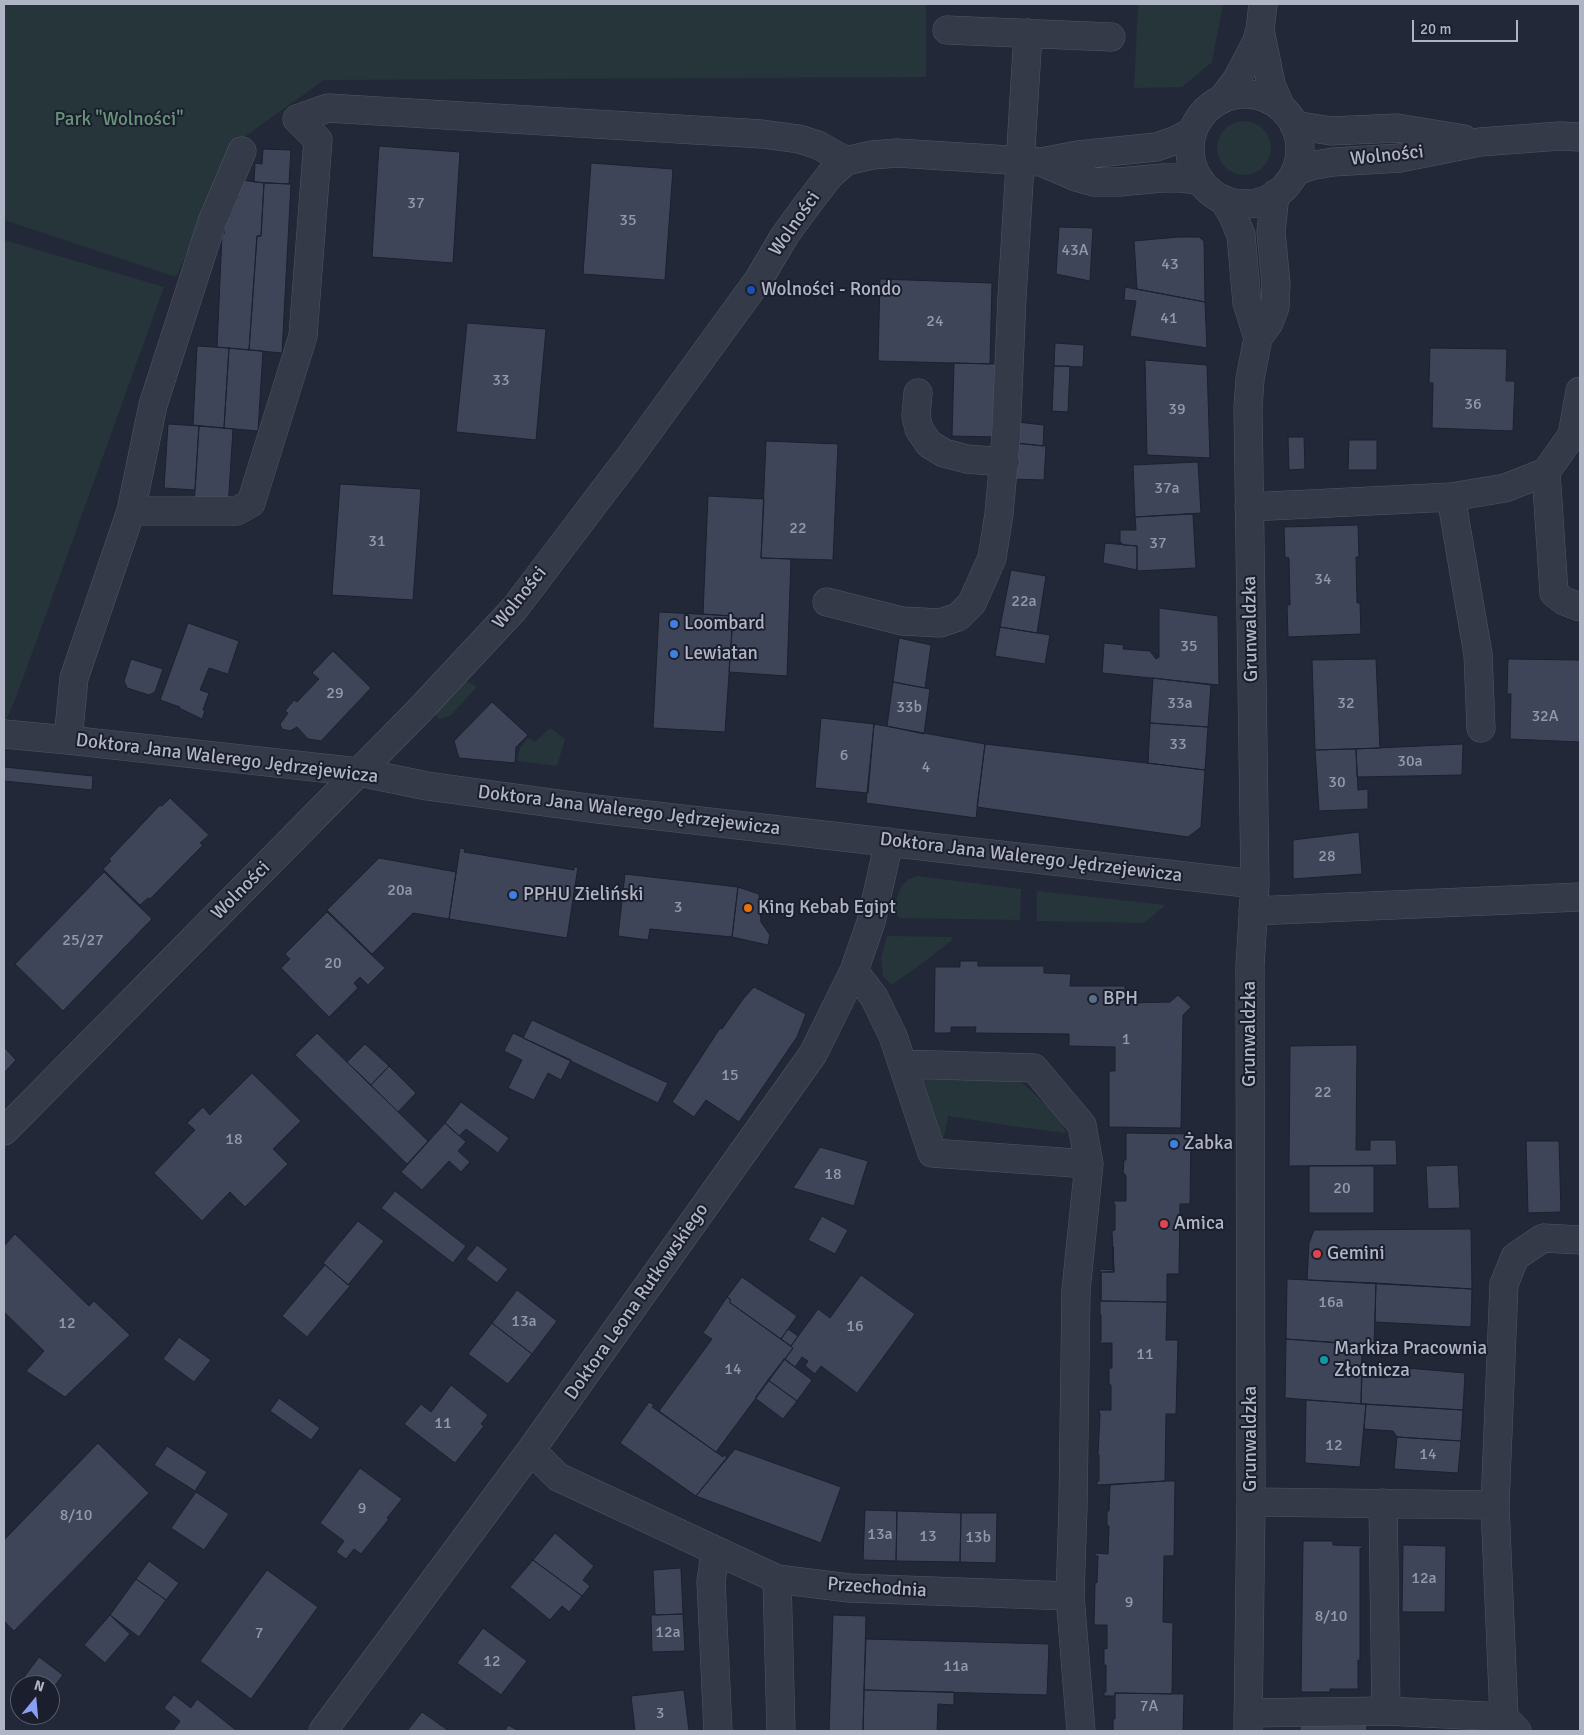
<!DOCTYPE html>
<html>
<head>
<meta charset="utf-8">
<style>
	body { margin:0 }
	#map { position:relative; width:1584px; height:1735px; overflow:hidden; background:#222838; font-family:Signika,sans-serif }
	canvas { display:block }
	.frame { position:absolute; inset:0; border:5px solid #b0b5c5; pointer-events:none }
	.north { position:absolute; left:10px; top:1675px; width:50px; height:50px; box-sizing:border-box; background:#1b1f2d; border:1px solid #575b6a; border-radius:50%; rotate:17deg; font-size:14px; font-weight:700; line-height:20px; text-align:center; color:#b0b5c5 }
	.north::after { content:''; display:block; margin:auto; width:18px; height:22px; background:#87a0f3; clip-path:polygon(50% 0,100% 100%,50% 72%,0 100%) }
	.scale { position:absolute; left:1412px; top:20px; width:106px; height:22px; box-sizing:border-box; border:2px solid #b0b5c5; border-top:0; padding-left:6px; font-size:15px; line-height:18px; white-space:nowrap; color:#b0b5c5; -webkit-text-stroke:4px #1b1f2d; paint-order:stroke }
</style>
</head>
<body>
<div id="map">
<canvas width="1584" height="1735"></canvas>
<div class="frame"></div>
<div class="north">N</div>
<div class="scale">20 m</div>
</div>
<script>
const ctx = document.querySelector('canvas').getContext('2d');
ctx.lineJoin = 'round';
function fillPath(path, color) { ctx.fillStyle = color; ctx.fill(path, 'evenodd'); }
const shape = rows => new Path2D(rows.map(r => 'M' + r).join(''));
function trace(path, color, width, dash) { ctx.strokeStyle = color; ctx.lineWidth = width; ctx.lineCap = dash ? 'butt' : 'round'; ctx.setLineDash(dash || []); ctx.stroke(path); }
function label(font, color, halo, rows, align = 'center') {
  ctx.font = font + ' Signika,sans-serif'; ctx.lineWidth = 4; ctx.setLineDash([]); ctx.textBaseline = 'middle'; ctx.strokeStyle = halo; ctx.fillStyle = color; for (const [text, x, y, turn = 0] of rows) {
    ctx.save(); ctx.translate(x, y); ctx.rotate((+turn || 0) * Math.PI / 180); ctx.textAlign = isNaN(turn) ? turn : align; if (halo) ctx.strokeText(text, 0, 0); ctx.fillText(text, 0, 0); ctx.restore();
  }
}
fillPath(shape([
	[4,4,926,4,926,77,324,80,236,143,176,277,4,220],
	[1138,4,1223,4,1212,62,1182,87,1134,88],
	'1217 148a27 27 0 1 1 54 0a27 27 0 1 1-54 0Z',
	[4,240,164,287,18,692,4,726],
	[466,681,476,686,476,688,450,716,439,719,432,712,448,695],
	[550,728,565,739,557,766,517,761,520,748,528,738,535,742],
	[917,876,1021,889,1020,920,900,918,893,911,898,895,902,885,909,879],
	[1037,891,1166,905,1144,923,1037,921],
	[887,936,952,937,952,940,916,968,891,985,883,976,881,958],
	[922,1075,1018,1081,1026,1086,1060,1118,1066,1133,1019,1127,948,1116,944,1137,941,1139,918,1080]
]), '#25353a');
const building = shape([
	[379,146,460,152,453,263,372,257,379,146],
	[263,149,291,150,289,184,254,182,255,163,262,164,263,149],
	[591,163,673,169,665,280,583,274,591,163],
	[240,180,264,183,261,236,257,236,249,350,217,347,222,234,224,234,225,217,230,217,232,198,238,198,240,180],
	[264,183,291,184,282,353,249,350,257,236,261,236,264,183],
	[1059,227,1093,228,1090,281,1056,274,1059,227],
	[1178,237,1199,237,1204,241,1205,302,1137,289,1134,241,1178,237],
	[880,279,992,283,990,364,878,361,880,279],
	[1125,287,1205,302,1207,348,1130,336,1136,301,1124,300,1125,287],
	[467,323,546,329,536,440,456,432,467,323],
	[1055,343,1084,345,1083,367,1054,366,1055,343],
	[197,346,229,348,224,428,193,425,197,346],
	[229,348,263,351,258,431,224,428,229,348],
	[1430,348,1507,349,1506,381,1515,381,1513,431,1432,428,1433,383,1429,383,1430,348],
	[1145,360,1207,365,1210,458,1147,455,1145,360],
	[954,363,1001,364,999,437,952,436,954,363],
	[1054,366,1070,366,1068,412,1052,411,1054,366],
	[1017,422,1044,425,1043,446,1015,443,1017,422],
	[168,424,199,426,195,490,164,488,168,424],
	[199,426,233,429,228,509,194,506,199,426],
	[1288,437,1304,437,1305,469,1289,470,1288,437],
	[1349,440,1377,440,1377,470,1348,470,1349,440],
	[766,441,838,444,833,560,761,558,766,441],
	[1015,443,1046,446,1044,480,1011,479,1015,443],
	[1198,462,1201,513,1135,517,1133,465,1198,462],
	[340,484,421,489,413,600,332,595,340,484],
	[708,496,764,499,761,558,791,559,787,676,729,672,733,616,703,614,708,496],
	[1193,514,1196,568,1137,571,1137,546,1124,545,1120,542,1120,530,1136,530,1135,517,1193,514],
	[1358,525,1359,557,1356,557,1357,603,1360,603,1361,634,1288,637,1287,605,1290,605,1289,558,1285,557,1284,527,1358,525],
	[1105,543,1137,546,1137,570,1103,563,1105,543],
	[1011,570,1046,576,1037,633,1000,627,1011,570],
	[1159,608,1218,616,1219,685,1102,673,1104,643,1124,645,1123,649,1150,651,1156,659,1159,657,1159,608],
	[659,612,733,616,725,732,653,728,659,612],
	[188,623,239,641,228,674,209,668,200,690,209,693,203,710,205,711,202,719,179,708,180,707,160,700,188,623],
	[1000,627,1050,635,1045,664,995,656,1000,627],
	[899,638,931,645,925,688,893,682,899,638],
	[333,651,371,688,321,741,308,739,297,727,290,731,282,729,280,724,288,713,285,711,294,700,297,702,319,679,312,673,333,651],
	[131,659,163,669,155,692,149,695,127,688,124,681,131,659],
	[1376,659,1380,748,1315,750,1312,660,1376,659],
	[1508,659,1580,660,1580,742,1510,739,1511,694,1507,694,1508,659],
	[1153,678,1211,685,1208,727,1150,723,1153,678],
	[893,682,930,689,924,734,887,726,893,682],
	[492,702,528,735,516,747,515,763,459,758,454,741,492,702],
	[821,718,874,724,868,793,815,788,821,718],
	[1150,723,1208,727,1205,770,1148,763,1150,723],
	[874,724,985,744,976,818,866,803,874,724],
	[985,744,1205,770,1201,827,1188,837,977,807,985,744],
	[1463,744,1462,775,1357,777,1356,749,1463,744],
	[1356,749,1358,790,1368,789,1368,809,1319,811,1315,750,1356,749],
	[4,767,93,776,92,790,4,781,4,767],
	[170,798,209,835,200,843,203,845,150,899,148,898,140,905,103,869,111,861,109,859,160,805,162,806,170,798],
	[1359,832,1362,874,1293,879,1293,840,1359,832],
	[460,848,465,849,464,852,574,870,574,867,578,867,567,938,449,919,460,848],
	[379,858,456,872,449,919,413,913,372,954,327,910,379,858],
	[104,872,152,919,63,1011,15,964,104,872],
	[625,874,738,887,732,937,650,929,648,940,618,936,625,874],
	[738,887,759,894,761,922,770,935,768,945,732,937,738,887],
	[327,912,385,968,368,985,360,977,354,983,358,988,329,1017,281,968,290,959,285,954,327,912],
	[960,961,978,961,978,966,1044,966,1044,973,1071,974,1070,986,1125,986,1125,1003,1170,1002,1178,995,1191,1007,1183,1015,1181,1128,1109,1127,1109,1071,1115,1071,1115,1047,1069,1046,1069,1034,975,1033,976,1027,951,1027,951,1033,934,1033,935,967,960,967,960,961],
	[754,987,806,1014,797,1037,739,1122,706,1100,694,1117,672,1102,720,1028,722,1029,743,999,754,987],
	[532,1020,668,1083,658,1103,523,1038,532,1020],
	[317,1033,428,1141,407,1164,295,1055,317,1033],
	[513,1033,571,1060,561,1080,548,1073,534,1100,508,1088,522,1060,504,1051,513,1033],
	[365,1044,389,1066,371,1085,347,1062,365,1044],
	[1357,1045,1356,1150,1370,1150,1370,1140,1396,1140,1397,1165,1289,1166,1290,1046,1357,1045],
	[4,1047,16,1060,4,1073,4,1047],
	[389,1066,416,1093,398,1112,371,1085,389,1066],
	[252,1073,301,1121,273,1149,288,1164,245,1207,230,1192,202,1221,154,1173,195,1130,187,1123,203,1107,210,1115,252,1073],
	[461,1102,509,1138,498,1153,466,1129,459,1136,445,1123,461,1102],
	[445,1123,466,1142,458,1151,470,1162,461,1172,449,1161,422,1190,401,1172,445,1123],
	[1126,1133,1191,1134,1190,1204,1180,1204,1179,1274,1167,1274,1167,1302,1101,1301,1101,1272,1114,1272,1112,1231,1115,1230,1115,1205,1113,1201,1126,1201,1126,1177,1125,1174,1123,1174,1124,1160,1126,1160,1126,1133],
	[1526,1141,1559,1141,1561,1212,1528,1213,1526,1141],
	[820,1147,868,1161,854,1206,793,1188,820,1147],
	[1458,1165,1460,1208,1428,1209,1426,1166,1458,1165],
	[1309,1166,1374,1166,1374,1213,1309,1213,1309,1166],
	[395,1191,466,1246,453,1263,381,1208,395,1191],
	[822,1216,848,1230,835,1254,808,1240,822,1216],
	[358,1221,384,1241,348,1285,323,1263,358,1221],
	[1471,1229,1472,1289,1307,1280,1309,1243,1314,1230,1471,1229],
	[15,1234,89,1306,94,1301,130,1335,65,1397,26,1371,44,1351,4,1312,4,1246,15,1234],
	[477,1245,508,1269,497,1283,466,1259,477,1245],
	[1113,1247,1114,1272,1101,1272,1101,1301,1167,1302,1166,1340,1178,1340,1176,1414,1166,1414,1165,1481,1097,1485,1097,1481,1099,1481,1099,1455,1098,1455,1100,1413,1099,1413,1099,1410,1111,1410,1111,1385,1109,1384,1109,1368,1112,1368,1112,1343,1099,1343,1099,1341,1101,1341,1101,1315,1100,1315,1100,1269,1113,1270,1113,1247],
	[325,1265,350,1286,307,1337,282,1316,325,1265],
	[861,1275,915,1314,857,1393,821,1366,815,1374,805,1366,808,1361,802,1357,795,1367,785,1359,793,1348,791,1346,818,1309,830,1318,861,1275],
	[742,1277,797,1316,781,1339,729,1302,731,1300,727,1297,742,1277],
	[1287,1279,1376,1283,1374,1345,1286,1339,1287,1279],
	[1376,1283,1472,1289,1471,1327,1375,1322,1376,1283],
	[517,1290,557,1321,532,1354,492,1323,517,1290],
	[727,1297,731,1300,729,1302,793,1348,716,1452,659,1411,712,1339,703,1333,727,1297],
	[492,1323,532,1354,508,1384,468,1354,492,1323],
	[788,1329,798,1336,791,1346,781,1339,788,1329],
	[179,1337,211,1360,194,1382,163,1359,179,1337],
	[1286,1339,1362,1345,1361,1404,1285,1398,1286,1339],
	[784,1359,812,1380,797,1401,768,1380,784,1359],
	[1407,1368,1465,1373,1463,1410,1361,1404,1362,1376,1385,1378,1385,1373,1407,1374,1407,1368],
	[768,1380,797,1401,783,1419,755,1398,768,1380],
	[451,1385,488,1415,481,1424,484,1426,455,1463,404,1424,421,1404,431,1412,451,1385],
	[279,1398,320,1428,311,1440,270,1411,279,1398],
	[1306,1400,1366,1404,1360,1467,1305,1463,1306,1400],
	[649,1402,654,1405,652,1407,723,1457,724,1455,727,1457,696,1496,620,1443,649,1402],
	[1366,1404,1463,1410,1461,1441,1397,1437,1393,1431,1364,1429,1366,1404],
	[1397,1437,1461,1441,1458,1473,1394,1469,1397,1437],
	[98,1443,149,1493,14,1631,4,1621,4,1540,98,1443],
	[167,1446,207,1472,195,1491,154,1465,167,1446],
	[735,1449,841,1487,821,1543,696,1496,735,1449],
	[360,1468,402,1499,387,1518,389,1519,361,1554,354,1549,346,1559,336,1552,344,1541,320,1523,360,1468],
	[1165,1481,1175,1481,1174,1556,1164,1556,1163,1622,1173,1623,1172,1694,1115,1693,1115,1696,1104,1696,1104,1692,1106,1692,1106,1665,1104,1665,1104,1648,1107,1649,1107,1625,1094,1625,1095,1582,1097,1583,1098,1556,1095,1556,1095,1553,1108,1554,1109,1526,1107,1526,1107,1511,1109,1511,1110,1485,1165,1481],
	[196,1492,229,1514,204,1550,171,1528,196,1492],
	[865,1510,897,1511,896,1561,863,1560,865,1510],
	[897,1511,961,1513,960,1562,896,1561,897,1511],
	[961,1513,997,1513,996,1563,960,1562,961,1513],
	[555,1533,594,1566,583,1580,590,1586,582,1596,533,1560,555,1533],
	[1303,1541,1333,1541,1333,1545,1362,1546,1362,1549,1360,1548,1360,1661,1358,1660,1358,1686,1359,1689,1330,1689,1330,1692,1301,1692,1303,1541],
	[1403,1545,1446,1546,1445,1612,1402,1612,1403,1545],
	[533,1560,582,1596,569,1612,562,1606,550,1620,510,1587,533,1560],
	[149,1561,179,1583,166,1600,136,1579,149,1561],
	[681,1568,683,1614,655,1615,653,1570,681,1568],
	[267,1570,318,1607,251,1699,200,1661,267,1570],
	[136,1579,166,1600,139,1637,110,1615,136,1579],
	[683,1614,685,1651,652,1652,651,1615,683,1614],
	[110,1615,130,1634,105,1663,84,1645,110,1615],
	[833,1615,866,1616,863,1731,829,1731,833,1615],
	[483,1628,527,1661,501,1695,457,1663,483,1628],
	[866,1639,1049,1644,1047,1695,864,1690,866,1639],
	[39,1657,63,1675,50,1692,50,1685,19,1684,39,1657],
	[684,1690,689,1731,635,1731,631,1696,684,1690],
	[864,1690,954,1692,954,1705,938,1704,937,1731,863,1731,864,1690],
	[1115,1693,1184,1694,1183,1731,1113,1731,1113,1719,1115,1719,1115,1693],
	[174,1695,191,1708,197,1699,237,1731,173,1731,180,1721,164,1708,174,1695],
	[422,1712,449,1731,407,1731,422,1712],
	[1300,1723,1367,1723,1367,1731,1300,1731,1300,1723],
	[508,1725,519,1731,505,1731,508,1725]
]);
fillPath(building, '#3e4558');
trace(building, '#1d212f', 1);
const minor = shape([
	[947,30,1111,37],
	[1260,30,1271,84,1281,108],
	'1190 149a55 55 0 1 1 110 0a55 55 0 1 1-110 0Z',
	[1222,99,1236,81,1256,43,1260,30,1263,4],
	[1294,125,1331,131,1397,128,1464,139],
	[1041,162,1076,177,1094,182,1119,182,1162,178,1179,178,1200,180],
	[1295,172,1310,166,1333,162,1400,158,1480,142,1560,136,1580,137],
	[1223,199,1233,216,1241,235,1247,303,1258,338],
	[918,393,916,416,919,429,929,444,944,453,967,459,1005,462],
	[1546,472,1554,593,1564,601,1580,607],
	[1451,497,1478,654,1481,728],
	[1249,507,1451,497,1505,488,1546,472,1572,435,1580,391],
	[131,511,237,511,251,503,303,336,318,140,297,119,328,108,762,134,799,139,818,145,846,161],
	[827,602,902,621,940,623,958,617,972,603,992,558,999,514,1006,436,1012,297,1028,33],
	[4,734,68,740,359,772,427,786,596,809,1255,884],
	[68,740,74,678,131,511,153,405,212,222,242,151],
	[1253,911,1580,897],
	[903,1064,1034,1068,1082,1125,1089,1164],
	[4,1131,417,713,515,608,631,455,759,279,785,235,807,205,830,175,846,161,872,155,897,153,1041,162,1078,155,1156,147,1174,141,1193,131],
	[531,1450,558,1477,777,1579,849,1588,1070,1596,1073,1507,1076,1290,1089,1164,932,1153,893,1036,874,997,854,971],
	[1251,1502,1495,1505],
	[1383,1503,1386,1711],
	[714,1550,713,1569,711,1581,718,1731],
	[777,1579,781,1731],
	[1070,1596,1081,1731],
	[1248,1713,1386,1711,1504,1717],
	[323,1731,531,1450,813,1054,854,971,871,922,889,842],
	[1248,1731,1251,1502,1250,966,1255,884,1248,408,1250,379,1258,338,1269,323,1275,307,1276,284,1271,232,1275,194],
	[1517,1731,1504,1717,1495,1505,1504,1284,1515,1257,1543,1238,1580,1240]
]);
trace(minor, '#505563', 29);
trace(minor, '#353a48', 28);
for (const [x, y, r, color] of [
	[751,290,5,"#1a4fb4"],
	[674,624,5,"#3f7fe0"],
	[674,654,5,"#3f7fe0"],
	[513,895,5,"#3f7fe0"],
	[748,908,5,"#e8710a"],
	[1093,999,5,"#5c6f8a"],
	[1174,1144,5,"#3f7fe0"],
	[1164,1224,5,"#e0444e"],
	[1317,1254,5,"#e0444e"],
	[1324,1360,5,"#0f9aa8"]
]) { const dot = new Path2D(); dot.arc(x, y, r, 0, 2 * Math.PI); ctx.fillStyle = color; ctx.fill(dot); trace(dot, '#1b1f2d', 2); }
label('16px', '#9499aa', null, [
	["37",416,204],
	["35",628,221],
	["43A",1075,251],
	["43",1170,265],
	["41",1169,319],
	["24",935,322],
	["33",501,381],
	["36",1473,405],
	["39",1177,410],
	["37a",1167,489],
	["22",798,529],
	["31",377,542],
	["37",1158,544],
	["34",1323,580],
	["22a",1024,602],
	["35",1189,647],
	["29",335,694],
	["33a",1180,704],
	["32",1346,704],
	["33b",909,708],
	["32A",1545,717],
	["33",1178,745],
	["6",844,756],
	["30a",1410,762],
	["4",926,768],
	["30",1337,783],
	["28",1327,857],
	["20a",400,891],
	["3",678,908],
	["25/27",83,941],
	["20",333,964],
	["1",1126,1040],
	["15",730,1076],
	["22",1323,1093],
	["18",234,1140],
	["18",833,1175],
	["20",1342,1189],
	["16a",1331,1303],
	["13a",524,1322],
	["12",67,1324],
	["16",855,1327],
	["11",1145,1355],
	["14",733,1370],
	["11",443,1424],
	["12",1334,1446],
	["14",1428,1455],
	["9",362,1509],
	["8/10",76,1516],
	["13a",880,1535],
	["13",928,1537],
	["13b",978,1538],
	["12a",1424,1579],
	["9",1129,1603],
	["8/10",1331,1617],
	["12a",668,1633],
	["7",259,1634],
	["12",492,1662],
	["11a",956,1667],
	["7A",1149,1707],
	["3",660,1714]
]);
label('19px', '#689479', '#1b1f2d', [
	["Park \"Wolności\"",119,120]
]);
label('19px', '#b0b5c5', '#1b1f2d', [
	["Wolności",1387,156,-6],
	["Wolności",795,224,-55],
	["Wolności",520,598,-51],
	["Grunwaldzka",1251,629,-91],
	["Doktora Jana Walerego Jędrzejewicza",227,759,7],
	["Doktora Jana Walerego Jędrzejewicza",629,811,7],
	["Doktora Jana Walerego Jędrzejewicza",1031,858,7],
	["Wolności",241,891,-45],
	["Grunwaldzka",1250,1034,-90],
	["Doktora Leona Rutkowskiego",637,1302,-55],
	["Grunwaldzka",1251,1439,-90],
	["Przechodnia",877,1588,4]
]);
label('19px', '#b0b5c5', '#1b1f2d', [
	["Wolności - Rondo",761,290],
	["Loombard",684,624],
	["Lewiatan",684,654],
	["PPHU Zieliński",523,895],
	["King Kebab Egipt",758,908],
	["BPH",1103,999],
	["Żabka",1184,1144],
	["Amica",1174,1224],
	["Gemini",1327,1254],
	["Markiza Pracownia",1334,1349],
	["Złotnicza",1334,1371]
], 'left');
</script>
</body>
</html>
